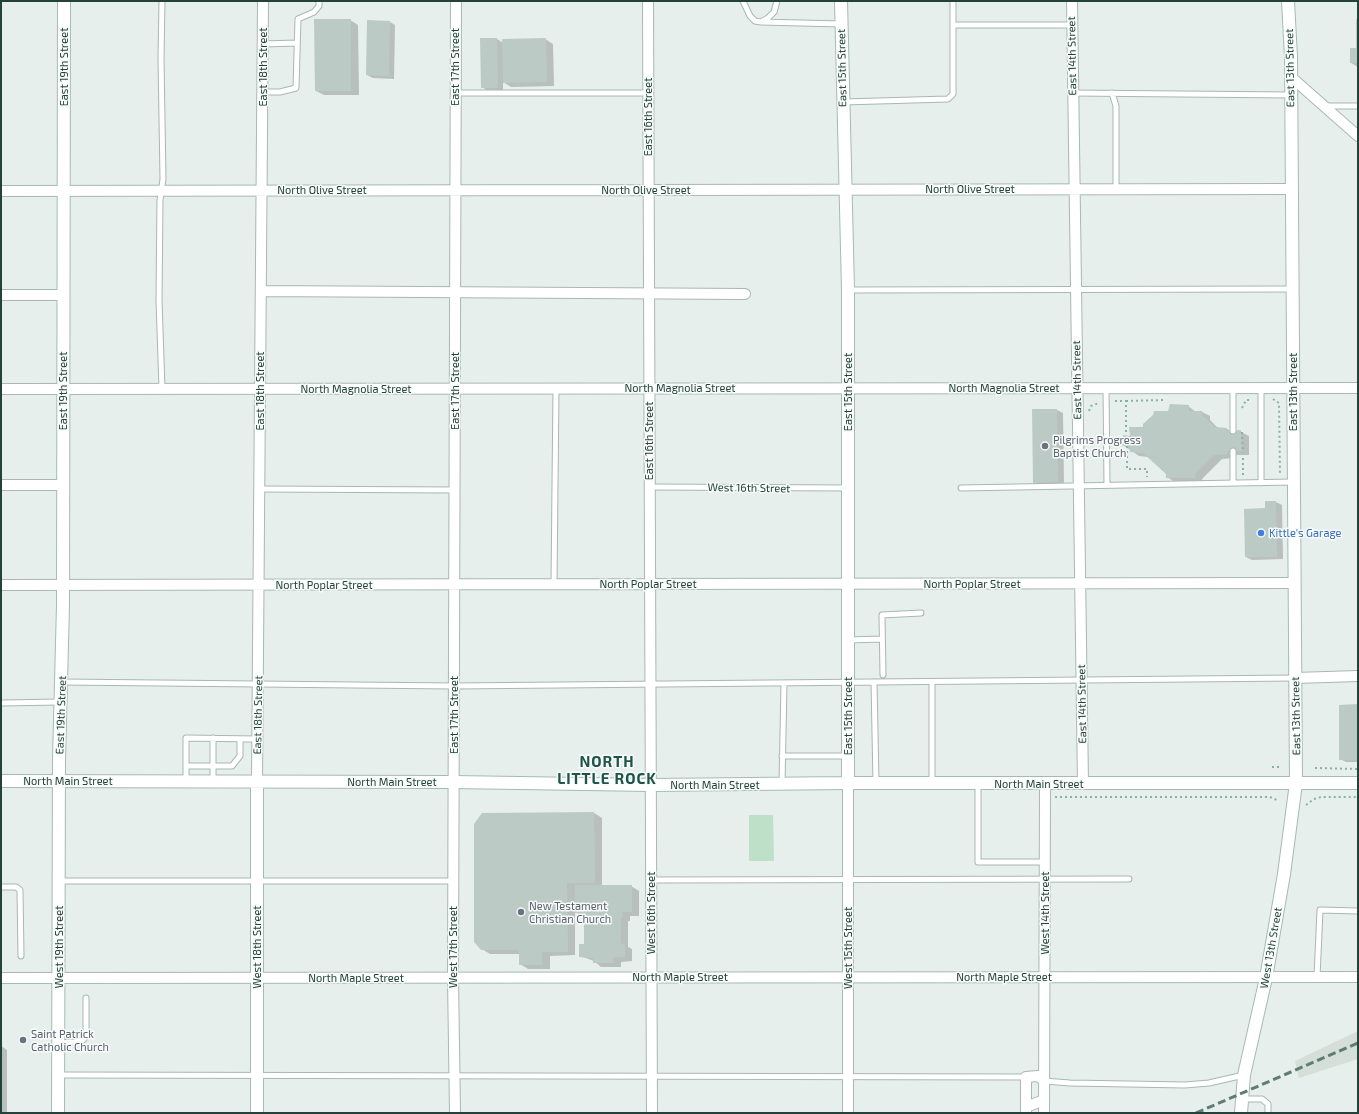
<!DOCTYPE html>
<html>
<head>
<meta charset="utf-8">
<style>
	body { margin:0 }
	#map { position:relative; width:1359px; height:1114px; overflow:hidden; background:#e6efeb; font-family:"Exo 2",sans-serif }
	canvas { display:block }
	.frame { position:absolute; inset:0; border:2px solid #24423a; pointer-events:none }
</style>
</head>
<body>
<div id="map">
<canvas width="1359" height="1114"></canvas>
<div class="frame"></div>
</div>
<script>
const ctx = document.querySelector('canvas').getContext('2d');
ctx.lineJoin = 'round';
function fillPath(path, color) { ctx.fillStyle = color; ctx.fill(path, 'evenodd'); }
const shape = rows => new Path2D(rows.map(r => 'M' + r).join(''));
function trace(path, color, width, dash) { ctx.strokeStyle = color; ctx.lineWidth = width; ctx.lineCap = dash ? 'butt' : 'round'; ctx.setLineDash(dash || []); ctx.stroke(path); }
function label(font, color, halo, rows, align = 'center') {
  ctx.font = font + ' "Exo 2",sans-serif'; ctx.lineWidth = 3; ctx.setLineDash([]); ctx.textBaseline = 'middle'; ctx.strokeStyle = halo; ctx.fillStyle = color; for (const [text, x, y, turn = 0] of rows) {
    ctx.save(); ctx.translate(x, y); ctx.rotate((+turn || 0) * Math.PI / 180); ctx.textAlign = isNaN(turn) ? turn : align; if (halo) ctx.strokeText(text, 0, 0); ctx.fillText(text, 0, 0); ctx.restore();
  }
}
fillPath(shape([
	[1358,1031,1358,1059,1299,1078,1295,1061]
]), '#d4dfda');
fillPath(shape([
	[749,815,773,815,774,861,749,861]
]), '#bfe0c8');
fillPath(shape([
	[350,20,358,25,359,95,324,95,316,91],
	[1358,20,1358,67,1351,63,1357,49],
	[390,22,395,25,394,79,373,78,367,75],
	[497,39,503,43,545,39,553,44,554,86,511,87,503,82,503,91,488,91,482,87],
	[1188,406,1196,412,1202,412,1210,416,1210,420,1218,428,1227,429,1232,432,1241,432,1249,436,1249,455,1234,455,1235,458,1222,459,1202,479,1203,482,1175,482,1167,477,1167,474,1149,457,1139,456,1123,445,1131,437,1169,412],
	[1033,410,1057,410,1063,413,1064,485,1040,485,1034,482],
	[1266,502,1276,502,1282,505,1283,559,1252,560,1246,557,1266,509],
	[1358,705,1358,762,1346,762,1340,759],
	[594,813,602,818,602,886,631,886,639,891,639,916,630,916,630,921,628,921,628,947,632,949,632,961,621,962,621,967,601,967,594,961,580,956,585,945,584,917,575,912,575,955,550,956,550,969,528,969,520,964,520,954,490,954,482,949,483,814],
	[1,1046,7,1050,7,1113,1,1113]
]), '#0003');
fillPath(shape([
	[314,19,351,19,351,91,315,91],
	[1356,19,1358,19,1358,63,1350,63,1350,48,1356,48],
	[367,20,390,21,389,76,366,75],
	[480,38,497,38,498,88,481,88],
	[546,38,547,82,503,83,502,39],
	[1170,404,1189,405,1189,411,1202,411,1202,415,1215,427,1227,428,1226,431,1241,430,1242,451,1227,451,1227,454,1214,455,1195,474,1195,478,1166,478,1166,474,1143,453,1130,452,1130,446,1122,446,1123,435,1130,436,1129,427,1143,427,1143,424,1153,415,1154,411,1168,411],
	[1032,409,1057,409,1058,482,1033,483],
	[1265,501,1276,501,1277,557,1245,557,1244,509,1265,508],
	[1358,704,1358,760,1339,760,1339,705],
	[594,812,595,883,567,883,568,952,542,952,542,965,519,965,519,950,481,950,474,942,474,824,482,813],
	[575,885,632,885,632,912,622,912,623,917,621,917,621,944,625,943,625,957,613,958,613,963,593,963,593,958,579,957,579,944,584,944,584,913,575,913]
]), '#bbcac4');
const lane = shape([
	[162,1,161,58,163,179,160,200,159,300,162,389],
	[743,1,750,16,755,21,761,22,768,18,774,12,777,1],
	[761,22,841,24],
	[953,25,1072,25],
	[263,44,297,43],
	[263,92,280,92,296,88,298,19,314,12,319,6,319,1],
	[455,93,648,93],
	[1073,93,1291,95],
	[1112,93,1116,106,1116,189],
	[843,102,948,99,953,94,953,1],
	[1326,106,1358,106],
	[849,290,1293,289],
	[1106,388,1107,485],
	[1233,388,1233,431],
	[1261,388,1261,483],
	[1233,451,1233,483],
	[650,487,848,488],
	[961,488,1293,482],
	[260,489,454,490],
	[554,584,556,388],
	[848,640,882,639],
	[883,675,882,615,921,613],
	[62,682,454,686,1295,678],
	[874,682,876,783],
	[932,682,932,783],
	[1,703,60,702],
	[213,738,213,781],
	[782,756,847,756],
	[186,766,232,766,240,756,240,739],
	[186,781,186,738,257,739],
	[782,784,784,683],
	[978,784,978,862,1045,862],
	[651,880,1129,879],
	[60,881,453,881],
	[1,887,16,887,20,890,21,956],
	[1317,977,1320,910,1358,911],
	[58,1043,75,1042,83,1040,86,1036,86,998],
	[58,1075,1026,1077],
	[1044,1081,1070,1083,1185,1085,1209,1083,1244,1075],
	[1242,1099,1262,1099,1268,1104,1268,1113]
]);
const street = shape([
	[648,1,652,1113],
	[1072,1,1083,784],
	[1291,77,1358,136],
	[1,191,1292,189],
	[261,291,745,294],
	[1,295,64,295],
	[1,389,1358,388],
	[1,485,63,485],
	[1,585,1295,583],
	[1295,678,1358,676],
	[257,781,263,1],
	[848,783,848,1113],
	[1,978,1358,977],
	[1026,1107,1044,1100],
	[455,1113,453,978,456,1],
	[1026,1113,1026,1077,1038,1076,1044,1081],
	[1044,1113,1045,784]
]);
const secondary = shape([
	[841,1,848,290,848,783],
	[1,781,453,782,651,785,848,783,1358,783],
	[58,1113,59,760,63,605,64,1],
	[257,1113,257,781],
	[1241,1113,1244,1075,1266,978,1284,874,1296,783,1291,57,1288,1]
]);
trace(lane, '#a8b8b2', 7);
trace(street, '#a8b8b2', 12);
trace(secondary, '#a4bbb3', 14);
trace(shape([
	[1273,399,1279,403,1280,474],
	[1115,401,1126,401,1126,435],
	[1126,401,1163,400],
	[1242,408,1246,400,1251,400],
	[1089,411,1091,406,1099,403],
	[1242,432,1243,452],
	[1127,446,1127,469,1147,469,1147,477],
	[1243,458,1243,476],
	[1272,767,1281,767],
	[1315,768,1358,769],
	[1055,797,1270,797,1279,801],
	[1306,805,1314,799,1321,797,1358,797]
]), '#86b3a5', 2, [2, 3]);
trace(lane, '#fff', 5);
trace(street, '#fff', 10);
trace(secondary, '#fff', 12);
trace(shape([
	[1196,1113,1358,1043]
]), '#5f7d75', 3, [8, 4]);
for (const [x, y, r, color] of [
	[1045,446,4,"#6b7280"],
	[1261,533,4,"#3f7fe0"],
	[521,912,4,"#6b7280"],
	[23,1040,4,"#6b7280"]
]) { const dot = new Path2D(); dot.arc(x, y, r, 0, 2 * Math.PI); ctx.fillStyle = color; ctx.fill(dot); trace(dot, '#f7fbf9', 1.5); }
label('11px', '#24423a', '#f7fbf9', [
	["East 14th Street",1072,56,-91],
	["East 19th Street",64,67,-90],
	["East 18th Street",263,67,-90],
	["East 17th Street",455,67,-90],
	["East 15th Street",842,68,-91],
	["East 13th Street",1290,68,-91],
	["East 16th Street",648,117,-90],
	["North Olive Street",970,189],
	["North Olive Street",322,190],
	["North Olive Street",646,190],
	["East 14th Street",1077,380,-91],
	["North Magnolia Street",680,388],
	["North Magnolia Street",1004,388],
	["North Magnolia Street",356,389],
	["East 19th Street",63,391,-90],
	["East 18th Street",260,391,-90],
	["East 17th Street",455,391,-90],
	["East 15th Street",848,392,-90],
	["East 13th Street",1293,392,-90],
	["East 16th Street",649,441,-90],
	["West 16th Street",749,488,1],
	["North Poplar Street",648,584],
	["North Poplar Street",972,584],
	["North Poplar Street",324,585],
	["East 14th Street",1082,704,-91],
	["East 19th Street",61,715,-88],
	["East 18th Street",258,715,-89],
	["East 17th Street",454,715,-90],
	["East 15th Street",848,716,-90],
	["East 13th Street",1296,716,-91],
	["North Main Street",68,781],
	["North Main Street",392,782],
	["North Main Street",1039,784],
	["North Main Street",715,785],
	["West 16th Street",651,913,-90],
	["West 14th Street",1045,913,-90],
	["West 19th Street",59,947,-90],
	["West 18th Street",257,947,-90],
	["West 17th Street",453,947,-90],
	["West 15th Street",848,948,-90],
	["West 13th Street",1271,948,-80],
	["North Maple Street",680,977],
	["North Maple Street",1004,977],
	["North Maple Street",356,978]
]);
label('11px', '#5b616d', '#f7fbf9', [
	["Pilgrims Progress",1053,440],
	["Baptist Church",1053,453],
	["New Testament",529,906],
	["Christian Church",529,919],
	["Saint Patrick",31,1034],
	["Catholic Church",31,1047]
], 'left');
label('11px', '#366cbe', '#f7fbf9', [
	["Kittle's Garage",1269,533]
], 'left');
ctx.letterSpacing = '1px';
label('bold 15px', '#1f5548', '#f7fbf9', [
	["NORTH",607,762],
	["LITTLE ROCK",607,779]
]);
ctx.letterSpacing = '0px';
</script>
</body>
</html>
